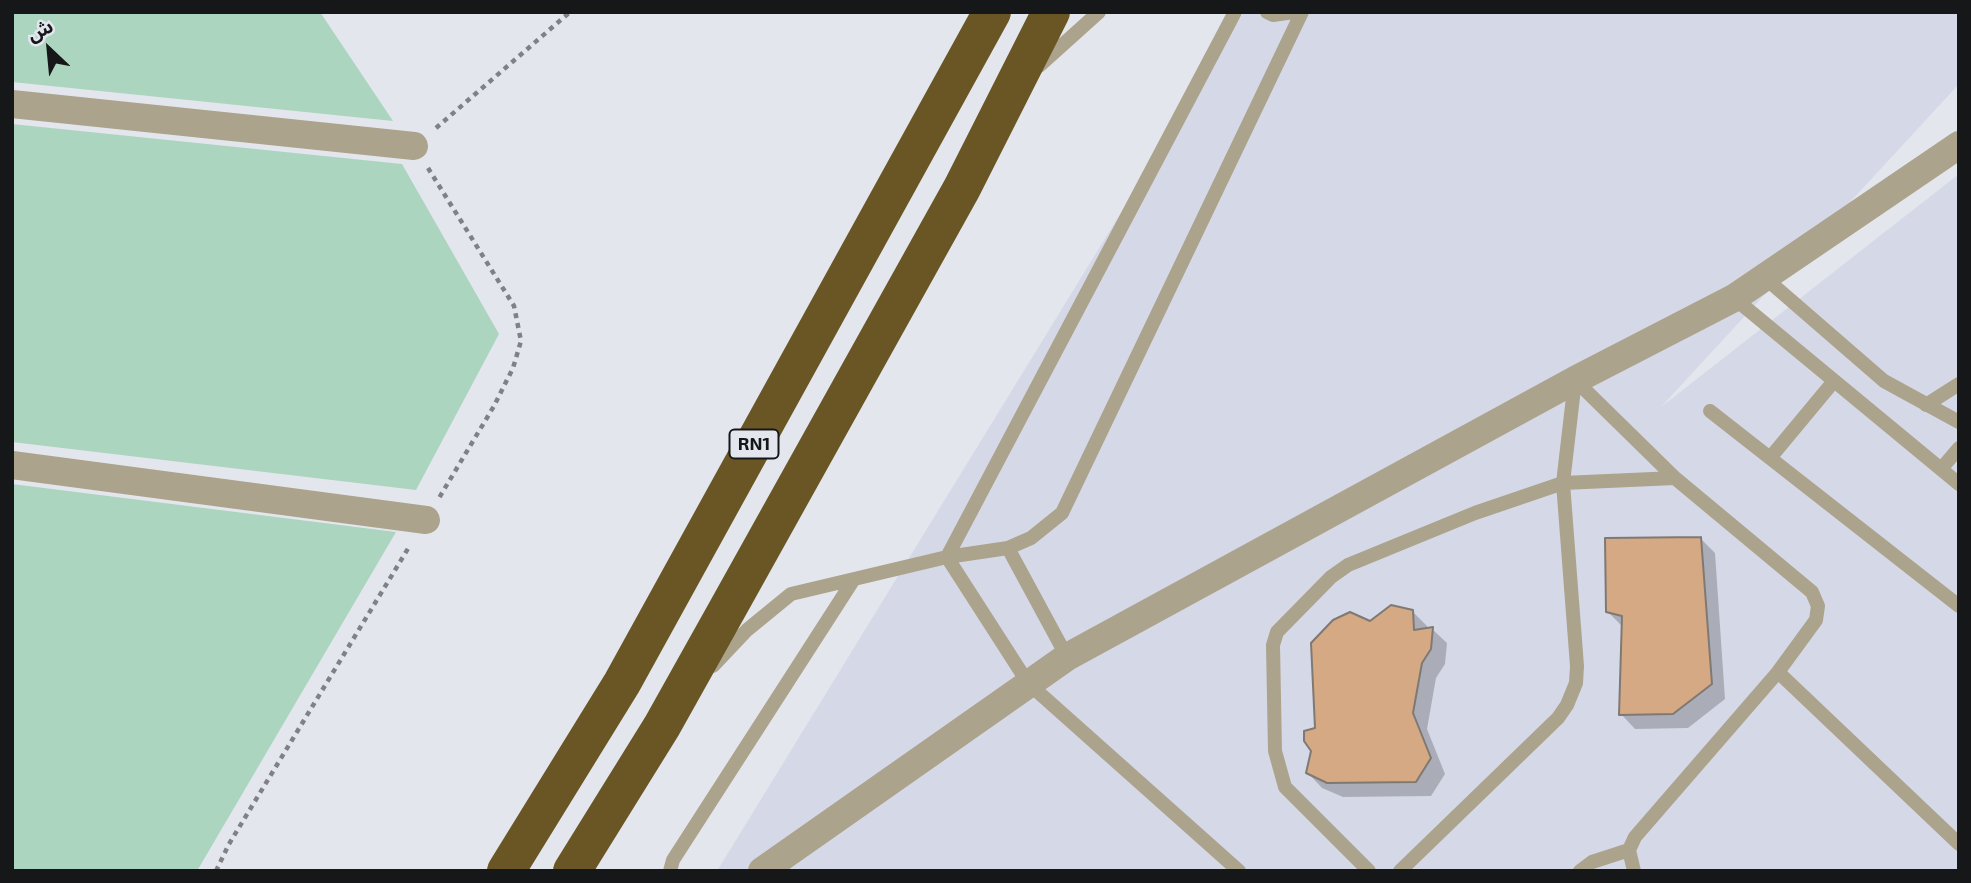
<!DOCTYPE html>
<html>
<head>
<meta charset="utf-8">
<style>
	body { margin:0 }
	#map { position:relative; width:1971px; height:883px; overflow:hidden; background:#e4e6ed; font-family:"Exo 2","Noto Sans Arabic",sans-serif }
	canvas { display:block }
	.frame { position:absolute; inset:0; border:14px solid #161719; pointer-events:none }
	.north { position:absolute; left:14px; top:14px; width:70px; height:70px; -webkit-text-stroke:5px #e4e6ed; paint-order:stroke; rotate:334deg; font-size:19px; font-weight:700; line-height:28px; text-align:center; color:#161719 }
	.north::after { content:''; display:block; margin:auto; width:24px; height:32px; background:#161719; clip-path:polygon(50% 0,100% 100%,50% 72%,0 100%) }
</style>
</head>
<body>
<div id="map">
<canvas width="1971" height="883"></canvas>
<div class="frame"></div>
<div class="north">ش</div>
</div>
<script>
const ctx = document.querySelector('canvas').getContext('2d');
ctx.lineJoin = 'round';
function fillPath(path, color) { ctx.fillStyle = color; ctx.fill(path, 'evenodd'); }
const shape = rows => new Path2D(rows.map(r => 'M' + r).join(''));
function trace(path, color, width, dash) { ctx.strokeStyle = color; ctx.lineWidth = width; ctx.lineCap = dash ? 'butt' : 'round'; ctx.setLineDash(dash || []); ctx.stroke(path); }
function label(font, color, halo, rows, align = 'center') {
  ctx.font = font + ' "Exo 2",sans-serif'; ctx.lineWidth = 6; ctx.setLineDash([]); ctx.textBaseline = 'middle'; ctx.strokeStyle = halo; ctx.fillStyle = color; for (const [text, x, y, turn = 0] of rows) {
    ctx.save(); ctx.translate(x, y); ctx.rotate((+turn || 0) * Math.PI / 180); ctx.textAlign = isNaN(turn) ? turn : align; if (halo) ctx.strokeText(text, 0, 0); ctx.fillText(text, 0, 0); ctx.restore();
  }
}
fillPath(shape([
	[1244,12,1959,12,1959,84,1661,407,1959,174,1959,871,717,871]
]), '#d5d9e7');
fillPath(shape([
	[12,12,320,12,393,121,12,82],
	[12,124,402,164,499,334,416,490,12,442],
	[12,484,396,532,197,871,12,871]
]), '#acd5c0');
fillPath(shape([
	[1700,538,1715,553,1725,699,1688,728,1635,729,1621,714,1622,626,1607,611],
	[1412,611,1427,626,1427,629,1432,629,1447,643,1445,664,1436,678,1427,729,1445,774,1431,796,1343,797,1322,788,1308,773,1317,729,1371,623]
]), '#0003');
const building = shape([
	[1701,537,1712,684,1673,714,1619,715,1622,616,1606,612,1605,538,1701,537],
	[1391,605,1413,610,1414,630,1433,627,1431,649,1422,663,1413,713,1431,758,1416,782,1327,783,1306,773,1311,751,1304,741,1304,731,1315,728,1311,643,1333,620,1350,612,1370,621,1391,605]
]);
fillPath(building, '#d5a983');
trace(building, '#7f7974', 2);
trace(shape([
	[436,128,570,12],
	[428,168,514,306,521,341,513,368,494,406,439,498],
	[216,871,229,844,409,547]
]), '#808186', 4.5, [5, 5]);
trace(shape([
	[1235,12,947,557,1028,683,1239,871],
	[1267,12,1273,15,1294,12],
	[1039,66,1099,12],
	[1764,277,1884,381,1959,422],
	[1734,298,1959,484],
	[1575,380,1675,478,1812,592,1818,606,1816,620,1778,672,1635,837,1629,850,1634,871],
	[1926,405,1959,384],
	[1710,411,1959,606],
	[1770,458,1834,381],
	[1941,469,1959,448],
	[1008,548,1067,657],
	[713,666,747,630,791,594,947,557,1008,548,1031,538,1062,513,1302,12],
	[1778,672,1959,844],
	[670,871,673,860,854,579],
	[1369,871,1285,787,1275,751,1273,645,1277,632,1331,577,1348,565,1475,513,1563,483,1675,478],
	[1400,871,1558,718,1567,705,1576,683,1577,666,1563,483,1575,380],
	[1580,871,1592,862,1629,850]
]), '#aca38d', 14);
trace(shape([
	[12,104,414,146],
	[12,465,426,520],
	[762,871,1067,657,1575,380,1734,298,1959,145]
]), '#aca38d', 28);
trace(shape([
	[506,871,622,683,992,12],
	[572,871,662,726,728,608,962,188,1051,12]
]), '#695624', 38);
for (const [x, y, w] of [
	[754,444,49]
]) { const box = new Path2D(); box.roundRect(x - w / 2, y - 14.5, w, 29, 5); ctx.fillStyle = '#e4e6ed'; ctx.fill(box); trace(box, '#161719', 2); }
label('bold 18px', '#161719', null, [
	["RN1",754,444]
]);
</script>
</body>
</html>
